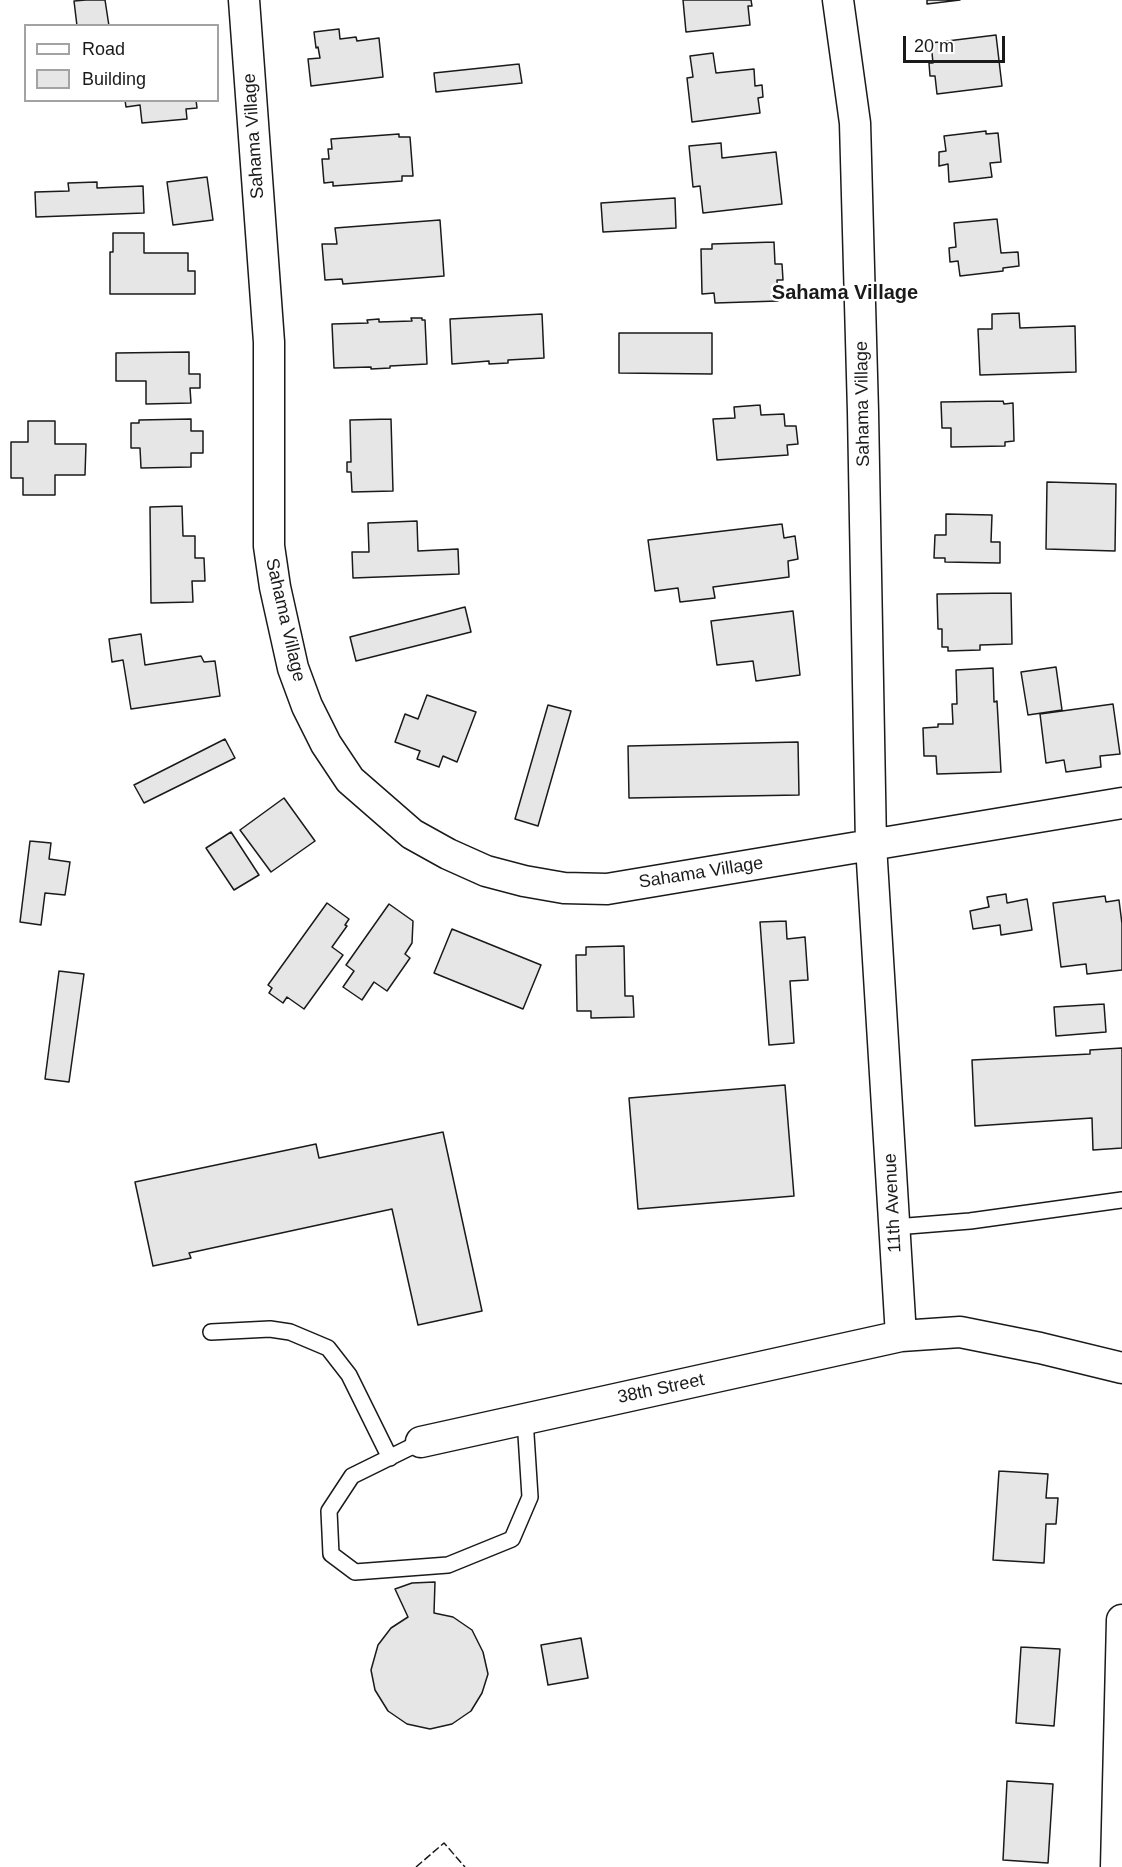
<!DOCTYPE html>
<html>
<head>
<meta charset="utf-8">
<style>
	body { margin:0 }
	#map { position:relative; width:1122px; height:1867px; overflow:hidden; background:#fff; font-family:Helvetica,sans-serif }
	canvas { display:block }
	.legend { position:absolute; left:24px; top:24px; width:195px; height:78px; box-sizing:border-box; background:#fff; border:2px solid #a3a3a3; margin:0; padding:8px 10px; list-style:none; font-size:18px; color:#1a1a1a }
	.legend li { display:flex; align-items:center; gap:12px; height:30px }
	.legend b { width:30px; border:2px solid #a3a3a3 }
	.scale { position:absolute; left:903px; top:36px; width:102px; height:27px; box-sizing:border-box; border:3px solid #1a1a1a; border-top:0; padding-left:8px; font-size:18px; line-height:21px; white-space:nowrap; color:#1a1a1a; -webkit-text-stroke:4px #fff; paint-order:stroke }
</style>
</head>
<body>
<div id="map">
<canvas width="1122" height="1867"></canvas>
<ul class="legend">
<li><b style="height:8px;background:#fff"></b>Road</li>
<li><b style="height:16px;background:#e6e6e6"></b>Building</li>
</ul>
<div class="scale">20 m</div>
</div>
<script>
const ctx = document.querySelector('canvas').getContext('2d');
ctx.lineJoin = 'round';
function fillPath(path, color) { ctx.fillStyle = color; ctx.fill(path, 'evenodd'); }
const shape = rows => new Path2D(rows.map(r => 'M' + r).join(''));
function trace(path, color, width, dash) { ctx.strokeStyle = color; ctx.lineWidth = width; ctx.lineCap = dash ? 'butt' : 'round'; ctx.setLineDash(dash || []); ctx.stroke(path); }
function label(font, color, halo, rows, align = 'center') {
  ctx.font = font + ' Helvetica,sans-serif'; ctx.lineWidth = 4.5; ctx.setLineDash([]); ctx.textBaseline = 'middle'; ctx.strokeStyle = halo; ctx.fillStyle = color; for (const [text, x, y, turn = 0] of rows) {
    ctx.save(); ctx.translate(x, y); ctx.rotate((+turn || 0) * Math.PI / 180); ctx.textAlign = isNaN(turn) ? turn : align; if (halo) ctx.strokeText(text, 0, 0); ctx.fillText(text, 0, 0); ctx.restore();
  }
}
const building = shape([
	[86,0,105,0,109,26,77,26,74,1,86,0],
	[683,0,751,0,752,6,748,6,750,25,686,32,683,0],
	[927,0,960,0,927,4,927,0],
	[339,29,340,39,356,37,357,41,379,38,383,77,311,86,308,59,320,58,318,47,316,48,314,32,339,29],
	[996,35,1002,86,937,94,935,76,930,76,929,63,933,63,931,43,996,35],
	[713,53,716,73,754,69,755,86,762,85,763,97,758,98,760,113,692,122,687,78,693,77,690,56,713,53],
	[519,64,522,83,436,92,434,73,519,64],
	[125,100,196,100,197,108,186,109,187,119,142,123,140,105,126,107,125,100],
	[986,131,986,134,998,133,1001,162,990,163,992,177,949,182,948,164,939,166,939,152,946,151,944,136,986,131],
	[399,134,399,137,410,137,413,176,402,176,402,181,333,186,333,182,324,183,322,159,329,159,328,149,332,149,331,139,399,134],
	[721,143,722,158,776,152,782,204,703,213,700,186,693,187,689,146,721,143],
	[207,177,213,220,173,225,167,182,207,177],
	[97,182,97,188,143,186,144,213,36,217,35,192,69,191,68,183,97,182],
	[675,198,676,228,603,232,601,203,675,198],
	[997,219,1001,253,1018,252,1019,266,1003,268,1003,271,960,276,958,261,950,262,949,248,956,247,954,223,997,219],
	[440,220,444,276,343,284,342,279,325,280,322,244,337,244,335,228,440,220],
	[113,233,144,233,144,253,188,253,188,271,195,271,195,294,110,294,110,252,113,252,113,233],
	[774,242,775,264,782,264,783,280,777,280,778,301,715,303,714,293,702,294,701,249,712,249,712,244,774,242],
	[1019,313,1020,328,1075,326,1076,372,980,375,978,329,992,329,992,314,1019,313],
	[542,314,544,358,508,360,508,363,489,364,489,361,452,364,450,319,542,314],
	[411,318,422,318,422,320,425,320,427,364,390,366,390,368,371,369,371,367,334,368,332,324,368,323,367,320,379,319,379,322,412,321,411,318],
	[619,333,712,333,712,374,619,373,619,333],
	[189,352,189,374,200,374,200,388,190,388,191,403,146,404,146,381,116,381,116,353,189,352],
	[1003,401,1004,404,1013,403,1014,441,1005,442,1005,446,951,447,951,428,942,428,941,402,1003,401],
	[760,405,761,415,784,414,785,426,796,426,798,444,787,445,788,455,717,460,713,419,735,418,734,407,760,405],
	[191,419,191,431,203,431,203,453,191,453,191,467,141,468,140,448,131,448,131,423,139,423,139,420,191,419],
	[391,419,393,491,352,492,351,472,347,472,347,462,351,462,350,420,391,419],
	[28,421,55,421,55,444,86,444,85,475,55,475,55,495,23,495,23,478,11,478,11,442,28,442,28,421],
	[1047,482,1116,484,1115,551,1046,549,1047,482],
	[182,506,183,536,195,536,195,558,204,558,205,581,192,581,193,602,151,603,150,507,182,506],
	[946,514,992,515,991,542,1000,542,1000,563,945,562,945,558,934,558,935,535,946,535,946,514],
	[417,521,418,551,458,549,459,574,353,578,352,552,369,552,368,523,417,521],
	[782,524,784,538,795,536,798,559,788,561,789,577,713,587,715,598,680,602,678,588,655,591,648,540,782,524],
	[1011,593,1012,644,980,645,980,650,948,651,948,647,942,647,942,629,938,629,937,594,1011,593],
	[465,607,471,632,356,661,350,637,465,607],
	[793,611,800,675,756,681,753,661,717,665,711,621,793,611],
	[141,634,145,665,201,656,204,662,215,661,220,696,131,709,123,660,112,662,109,639,141,634],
	[1056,667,1062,710,1028,715,1021,672,1056,667],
	[993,668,994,702,997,701,1001,772,937,774,936,756,924,756,923,728,938,727,938,724,953,724,952,704,957,704,956,670,993,668],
	[427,695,476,712,457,762,443,756,439,767,417,759,420,751,395,742,405,714,418,719,427,695],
	[1113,704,1120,754,1100,756,1101,767,1066,772,1064,760,1046,763,1040,714,1113,704],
	[548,705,571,711,538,826,515,819,548,705],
	[225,739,235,758,144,803,134,785,225,739],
	[798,742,799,795,629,798,628,746,798,742],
	[284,798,315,841,271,872,240,830,284,798],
	[231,832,259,875,234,890,206,848,231,832],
	[30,841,51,843,49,859,70,862,65,895,45,893,41,925,20,922,30,841],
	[1006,894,1007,903,1027,899,1032,930,1001,935,1000,925,973,929,970,911,989,907,987,897,1006,894],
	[1105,896,1106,902,1119,900,1122,924,1122,970,1087,974,1086,964,1061,967,1053,903,1105,896],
	[327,903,349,919,345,925,347,926,332,947,343,955,304,1009,287,997,283,1003,269,993,272,988,268,985,327,903],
	[389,904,413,921,412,943,405,954,410,958,387,991,374,982,362,1000,343,987,354,971,346,965,389,904],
	[786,921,787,939,805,937,808,980,790,981,794,1043,769,1045,760,922,786,921],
	[452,929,541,965,523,1009,434,973,452,929],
	[624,946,625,996,633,996,634,1017,591,1018,591,1011,577,1011,576,955,586,955,586,947,624,946],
	[59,971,84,974,69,1082,45,1079,59,971],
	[1104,1004,1106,1032,1056,1036,1054,1007,1104,1004],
	[1122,1048,1122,1148,1093,1150,1092,1118,975,1126,972,1060,1090,1054,1090,1050,1122,1048],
	[785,1085,794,1196,638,1209,629,1098,785,1085],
	[443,1132,482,1311,418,1325,392,1209,189,1253,191,1258,153,1266,135,1182,316,1144,319,1158,443,1132],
	[999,1471,1048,1474,1046,1498,1058,1498,1056,1524,1046,1524,1044,1563,993,1560,999,1471],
	[435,1582,434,1613,453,1617,472,1630,483,1652,488,1674,482,1693,471,1711,452,1724,430,1729,407,1724,388,1711,375,1690,371,1670,378,1645,391,1628,408,1617,395,1589,412,1583,435,1582],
	[581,1638,588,1678,548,1685,541,1645,581,1638],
	[1021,1647,1060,1649,1054,1726,1016,1723,1021,1647],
	[1007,1781,1053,1784,1048,1863,1003,1860,1007,1781]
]);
fillPath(building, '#e6e6e6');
trace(building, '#1a1a1a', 1.5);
const lane = shape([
	[895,1227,970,1221,1122,1200],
	[211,1332,270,1329,290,1332,328,1348,349,1375,390,1458],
	[421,1442,352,1476,329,1511,331,1554,355,1572,448,1565,512,1539,530,1497,525,1419]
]);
const street = shape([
	[244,0,269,342,269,546,275,587,293,668,307,706,326,744,350,780,412,834,448,854,486,871,524,881,564,888,607,889,1122,803],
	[838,0,855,123,863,412,871,845,901,1336],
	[421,1442,901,1336,960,1332,1040,1348,1122,1368],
	[1116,1867,1122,1620]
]);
trace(lane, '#1a1a1a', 18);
trace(street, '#1a1a1a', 33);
trace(lane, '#fff', 15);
trace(street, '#fff', 30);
trace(shape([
	[416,1867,444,1843,465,1867]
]), '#1a1a1a', 1.5, [8, 3]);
label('18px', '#1a1a1a', '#fff', [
	["Sahama Village",254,136,-94],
	["Sahama Village",863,404,-91],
	["Sahama Village",285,620,77],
	["Sahama Village",701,873,-9],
	["11th Avenue",893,1203,-93],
	["38th Street",661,1389,-12]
]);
label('bold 20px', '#1a1a1a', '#fff', [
	["Sahama Village",845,293]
]);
</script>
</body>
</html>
